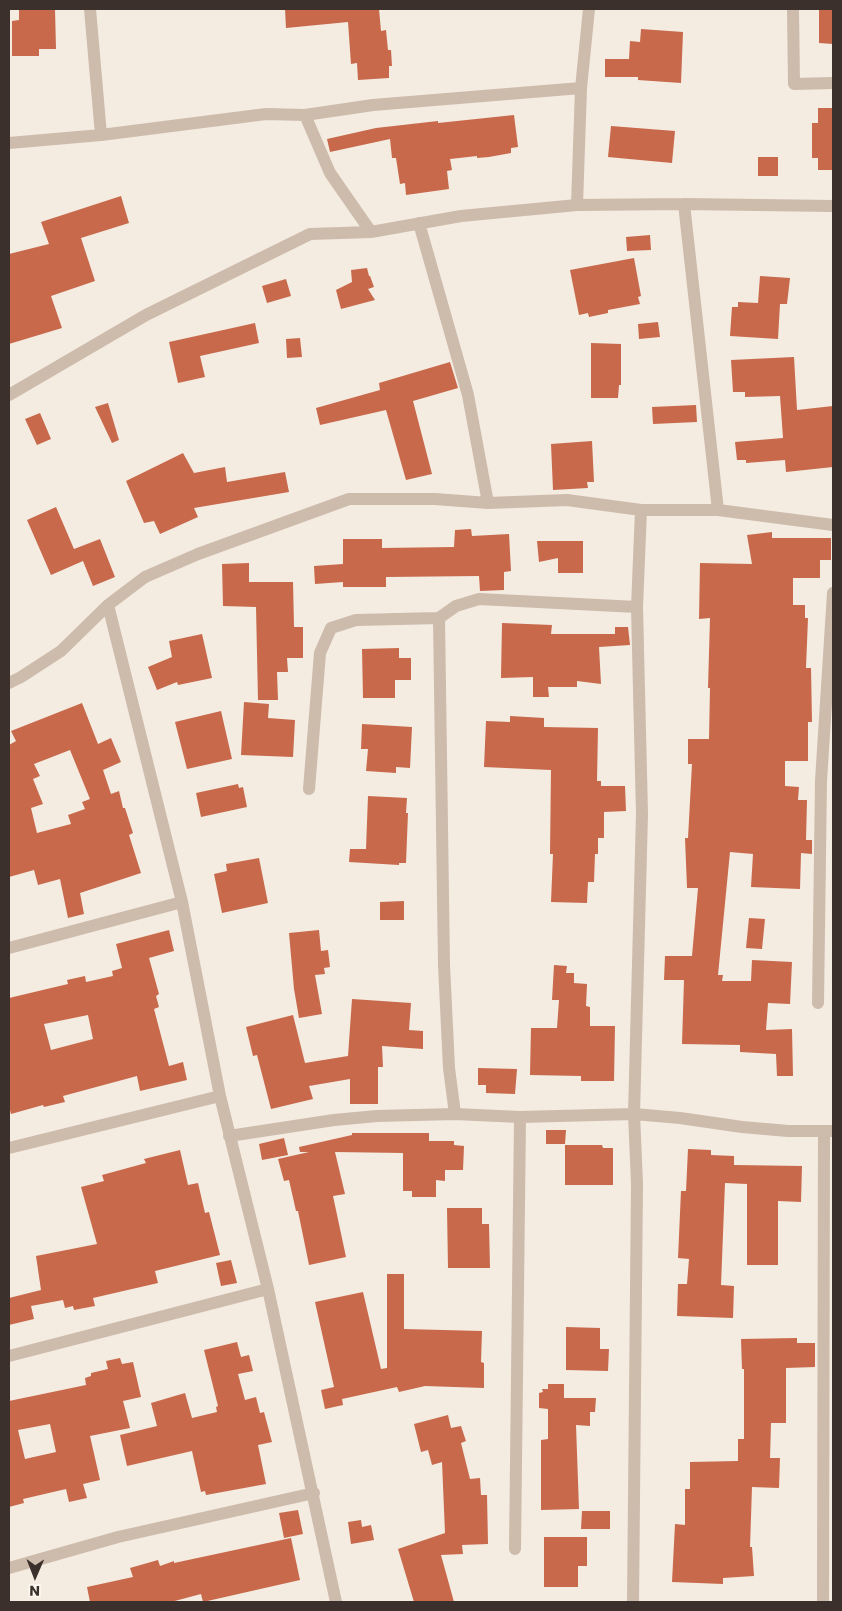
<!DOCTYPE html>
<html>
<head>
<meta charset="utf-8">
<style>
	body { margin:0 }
	#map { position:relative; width:842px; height:1611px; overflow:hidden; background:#f4ebe1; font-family:Poppins,sans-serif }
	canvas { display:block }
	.frame { position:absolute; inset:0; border:10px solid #3b302b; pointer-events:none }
	.north { position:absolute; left:10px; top:1551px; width:50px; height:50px; -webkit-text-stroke:4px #fbf5ee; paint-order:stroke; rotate:181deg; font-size:14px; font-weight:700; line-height:20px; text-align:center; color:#3b302b }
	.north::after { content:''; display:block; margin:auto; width:18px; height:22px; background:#3b302b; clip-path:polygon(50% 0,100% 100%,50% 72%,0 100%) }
</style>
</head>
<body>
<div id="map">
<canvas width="842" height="1611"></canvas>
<div class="frame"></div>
<div class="north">N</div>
</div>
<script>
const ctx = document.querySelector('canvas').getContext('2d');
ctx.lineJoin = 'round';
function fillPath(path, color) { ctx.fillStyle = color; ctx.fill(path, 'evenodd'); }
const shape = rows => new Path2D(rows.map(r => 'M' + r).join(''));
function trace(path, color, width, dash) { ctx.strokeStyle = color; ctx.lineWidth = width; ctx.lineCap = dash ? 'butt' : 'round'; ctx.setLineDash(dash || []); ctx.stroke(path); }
fillPath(shape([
	[19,9,55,9,56,49,39,49,39,56,12,56,12,21,19,20],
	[285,9,379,9,381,31,386,30,388,50,391,50,392,66,389,66,389,78,358,80,357,63,351,64,348,22,286,28],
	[819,9,833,9,833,44,819,43],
	[641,29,683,32,681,83,638,80,638,77,605,77,605,59,629,59,630,41,640,42],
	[818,108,833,108,833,170,818,170,818,158,812,158,812,123,818,123],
	[514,115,518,147,511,148,511,153,489,157,477,158,477,156,450,159,452,170,447,171,449,189,406,195,405,183,400,184,396,158,392,158,390,139,330,152,327,139,376,128,438,121,438,123],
	[611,126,675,131,672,163,608,157],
	[758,157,778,157,778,176,758,176],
	[121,196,129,223,81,238,95,281,51,296,62,328,9,344,9,254,49,244,41,222],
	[650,235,651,250,627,251,626,237],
	[634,258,641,296,638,297,640,304,608,310,608,313,589,317,588,313,579,315,570,270],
	[367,268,369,276,370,276,374,287,368,289,375,300,341,309,336,290,352,282,351,270],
	[760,276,790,278,787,304,780,304,778,339,730,336,732,307,738,307,738,302,758,303],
	[286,279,291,296,267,303,262,286],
	[658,322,660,337,639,339,638,324],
	[255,323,259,343,200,356,205,377,178,383,169,342],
	[300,338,302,357,287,358,286,339],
	[591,343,621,344,621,385,619,385,618,398,591,398],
	[794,357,797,410,833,406,833,467,786,472,785,460,746,463,746,460,737,460,735,442,783,438,780,396,745,397,745,392,733,392,731,360],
	[450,362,458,388,413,401,432,474,406,480,386,410,320,425,316,408,380,390,379,383],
	[108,403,119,440,112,443,95,407],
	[696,405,697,422,653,424,652,407],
	[40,413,51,439,37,445,25,419],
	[592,441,594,482,587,482,588,488,553,490,551,444],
	[183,453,194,473,225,467,227,482,285,472,289,492,194,508,198,517,160,534,154,521,144,523,126,481],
	[56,507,74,549,100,539,115,577,93,586,83,561,51,575,27,520],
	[471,529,472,536,509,534,511,571,504,572,504,590,480,591,479,576,386,577,386,587,343,587,343,582,315,584,314,566,343,564,343,539,382,539,382,548,454,547,455,530],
	[772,532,772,538,831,538,831,560,820,560,820,578,793,578,793,605,805,605,805,618,808,618,806,668,811,668,812,722,808,722,808,761,785,761,785,786,799,787,798,800,807,800,806,840,812,840,812,854,801,853,800,889,751,887,753,854,730,852,718,975,723,975,722,981,751,981,752,960,792,962,790,1004,768,1003,766,1030,792,1029,793,1076,777,1076,776,1054,740,1052,740,1045,682,1044,684,980,664,980,665,956,692,956,698,888,687,888,685,838,688,838,692,764,688,764,688,739,709,739,710,688,708,688,710,618,699,619,700,563,752,564,747,535],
	[537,541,583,541,583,573,558,573,558,558,539,562],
	[249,563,249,582,293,582,294,627,303,627,303,658,287,658,288,672,277,672,278,700,258,700,256,607,223,606,222,564],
	[502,623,552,625,551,634,615,634,615,627,628,627,630,645,599,647,601,684,577,681,577,687,548,687,549,697,533,697,533,677,501,678],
	[202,634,212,678,178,685,177,682,157,690,148,667,172,657,169,641],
	[399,648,399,658,411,658,411,680,395,680,395,698,363,698,362,649],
	[244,702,269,704,268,718,295,720,293,757,241,755],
	[82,703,98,744,111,738,121,762,103,770,111,794,119,791,123,808,125,808,133,833,129,835,141,873,80,893,84,914,68,918,60,879,38,885,34,870,9,877,9,745,16,741,11,731],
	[70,750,90,799,82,802,85,809,68,815,71,824,37,833,31,808,43,804,33,779,40,776,34,764],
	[221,711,232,759,187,769,175,722],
	[510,716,544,718,544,727,598,728,597,781,601,781,601,786,625,786,626,811,604,812,604,838,598,838,598,854,595,854,594,882,588,882,587,903,551,902,553,854,550,854,551,770,484,767,486,721,510,722],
	[362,724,412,727,410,768,396,767,396,773,366,771,368,749,361,749],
	[238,784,239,788,243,787,247,807,201,817,196,793],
	[368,796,407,798,406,813,408,813,406,863,399,863,399,865,349,862,350,849,366,849],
	[259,858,268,903,222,913,214,874,227,871,226,864],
	[404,901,404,920,380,920,380,902],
	[749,918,765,919,762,949,746,948],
	[169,930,174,951,149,958,159,994,156,996,159,1007,154,1009,169,1066,183,1062,187,1080,140,1091,137,1076,63,1096,65,1102,44,1107,43,1105,11,1114,9,1106,9,998,68,984,67,980,85,976,86,982,113,976,112,971,122,968,116,944],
	[88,1015,93,1039,51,1050,44,1024],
	[319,930,321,951,328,950,330,967,324,968,325,974,315,975,322,1014,299,1018,294,989,289,933],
	[554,965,567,966,566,973,574,973,574,983,587,984,586,1006,590,1007,590,1026,615,1026,614,1081,581,1081,581,1076,530,1075,531,1028,557,1028,559,1000,552,1000],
	[352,999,411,1003,409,1030,423,1031,423,1049,382,1046,383,1067,378,1067,378,1104,350,1104,350,1079,309,1086,313,1099,271,1109,257,1055,253,1056,246,1027,293,1015,305,1063,348,1056],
	[478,1068,517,1069,515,1094,486,1093,486,1085,478,1085],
	[546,1130,566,1130,565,1144,546,1144],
	[352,1133,429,1133,429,1141,454,1141,454,1145,464,1146,463,1170,445,1170,445,1181,436,1180,436,1197,412,1197,412,1191,403,1191,403,1153,335,1152,345,1194,333,1196,346,1257,309,1265,298,1211,296,1211,289,1180,284,1181,278,1159,309,1152,300,1152,299,1147,352,1135],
	[284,1138,288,1155,262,1160,259,1144],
	[565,1145,602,1145,603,1148,613,1148,613,1185,565,1185],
	[688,1149,711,1150,711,1155,734,1156,734,1165,802,1166,801,1202,778,1201,778,1265,747,1265,747,1184,725,1183,721,1285,734,1286,733,1318,677,1316,678,1284,687,1284,689,1259,678,1258,681,1191,686,1191],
	[180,1150,188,1185,198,1183,205,1213,209,1212,220,1255,155,1271,158,1283,93,1298,95,1306,74,1310,73,1306,65,1308,63,1300,31,1306,34,1319,9,1325,9,1298,41,1290,36,1256,97,1244,81,1187,104,1181,102,1175,146,1163,144,1159],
	[447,1208,482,1208,482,1224,489,1224,490,1268,448,1268],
	[231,1260,237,1283,221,1286,216,1263],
	[387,1274,404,1274,404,1329,482,1331,481,1362,484,1363,484,1388,425,1386,399,1392,397,1387,342,1399,343,1405,325,1409,321,1390,334,1387,315,1302,363,1292,381,1369,387,1368],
	[566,1327,600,1328,600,1349,609,1349,608,1371,566,1370],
	[797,1338,797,1343,815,1343,815,1367,786,1368,786,1423,771,1423,770,1458,780,1458,779,1488,752,1487,750,1547,752,1547,754,1576,723,1578,723,1584,672,1582,675,1524,685,1525,685,1489,690,1489,690,1462,738,1461,738,1439,744,1439,744,1369,742,1369,741,1339],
	[237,1342,241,1357,249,1355,253,1371,238,1374,245,1400,256,1397,260,1413,264,1412,272,1442,258,1445,266,1484,206,1495,205,1491,201,1492,192,1451,127,1466,120,1435,157,1426,151,1403,185,1393,192,1418,217,1412,216,1407,218,1406,204,1350],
	[120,1358,122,1364,133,1362,141,1397,123,1401,130,1428,90,1436,100,1480,83,1484,87,1498,69,1502,66,1489,23,1499,24,1503,9,1507,9,1401,86,1385,85,1378,91,1376,91,1373,108,1369,106,1361],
	[50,1424,56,1452,25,1459,18,1430],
	[548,1384,564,1384,564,1398,596,1398,595,1412,590,1412,590,1426,576,1425,579,1509,541,1510,541,1440,548,1439,548,1409,539,1408,539,1393,543,1392,542,1389,548,1389],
	[448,1415,451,1428,461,1426,466,1441,461,1443,470,1479,480,1478,481,1495,487,1495,488,1544,462,1545,463,1554,441,1555,454,1602,414,1602,398,1549,445,1533,442,1462,432,1465,428,1450,421,1452,414,1424],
	[298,1510,303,1534,284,1538,279,1513],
	[582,1511,610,1511,610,1529,581,1529],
	[361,1520,362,1527,371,1525,374,1540,351,1544,348,1522],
	[544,1537,587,1537,587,1566,578,1566,578,1587,544,1587],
	[291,1538,300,1580,203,1602,201,1594,171,1602,90,1602,87,1587,133,1577,130,1568,158,1560,160,1566,174,1561,174,1563]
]), '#c8694b');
trace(shape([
	[90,9,101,135],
	[793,9,794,84,833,83],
	[305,115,330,173,371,232],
	[9,143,101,135,266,114,305,115,373,105,581,88],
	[684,204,718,510],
	[577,205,581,88,589,9],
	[419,223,468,395,488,503],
	[9,395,146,315,310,234,371,232,461,216,577,205,684,204,833,206],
	[108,605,182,902,220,1096,268,1289,336,1602],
	[439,618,444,965,449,1068,455,1114],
	[9,683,21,677,61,651,108,605,145,577,198,554,349,499,435,499,488,503,567,500,641,510,718,510,833,525],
	[309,789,320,653,331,628,356,620,439,618,456,606,479,599,637,607],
	[9,948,182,902],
	[818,1003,821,781,833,593],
	[229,1136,334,1120,377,1116,455,1114,520,1117,634,1114,680,1118,742,1127,788,1131,833,1131],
	[9,1148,220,1096],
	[9,1356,268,1289],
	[515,1549,520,1117],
	[9,1568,118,1537,314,1493],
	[633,1602,637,1184,634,1114,642,814,637,607,641,510],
	[823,1602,824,1131]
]), '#cdbbac', 12);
</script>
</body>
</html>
